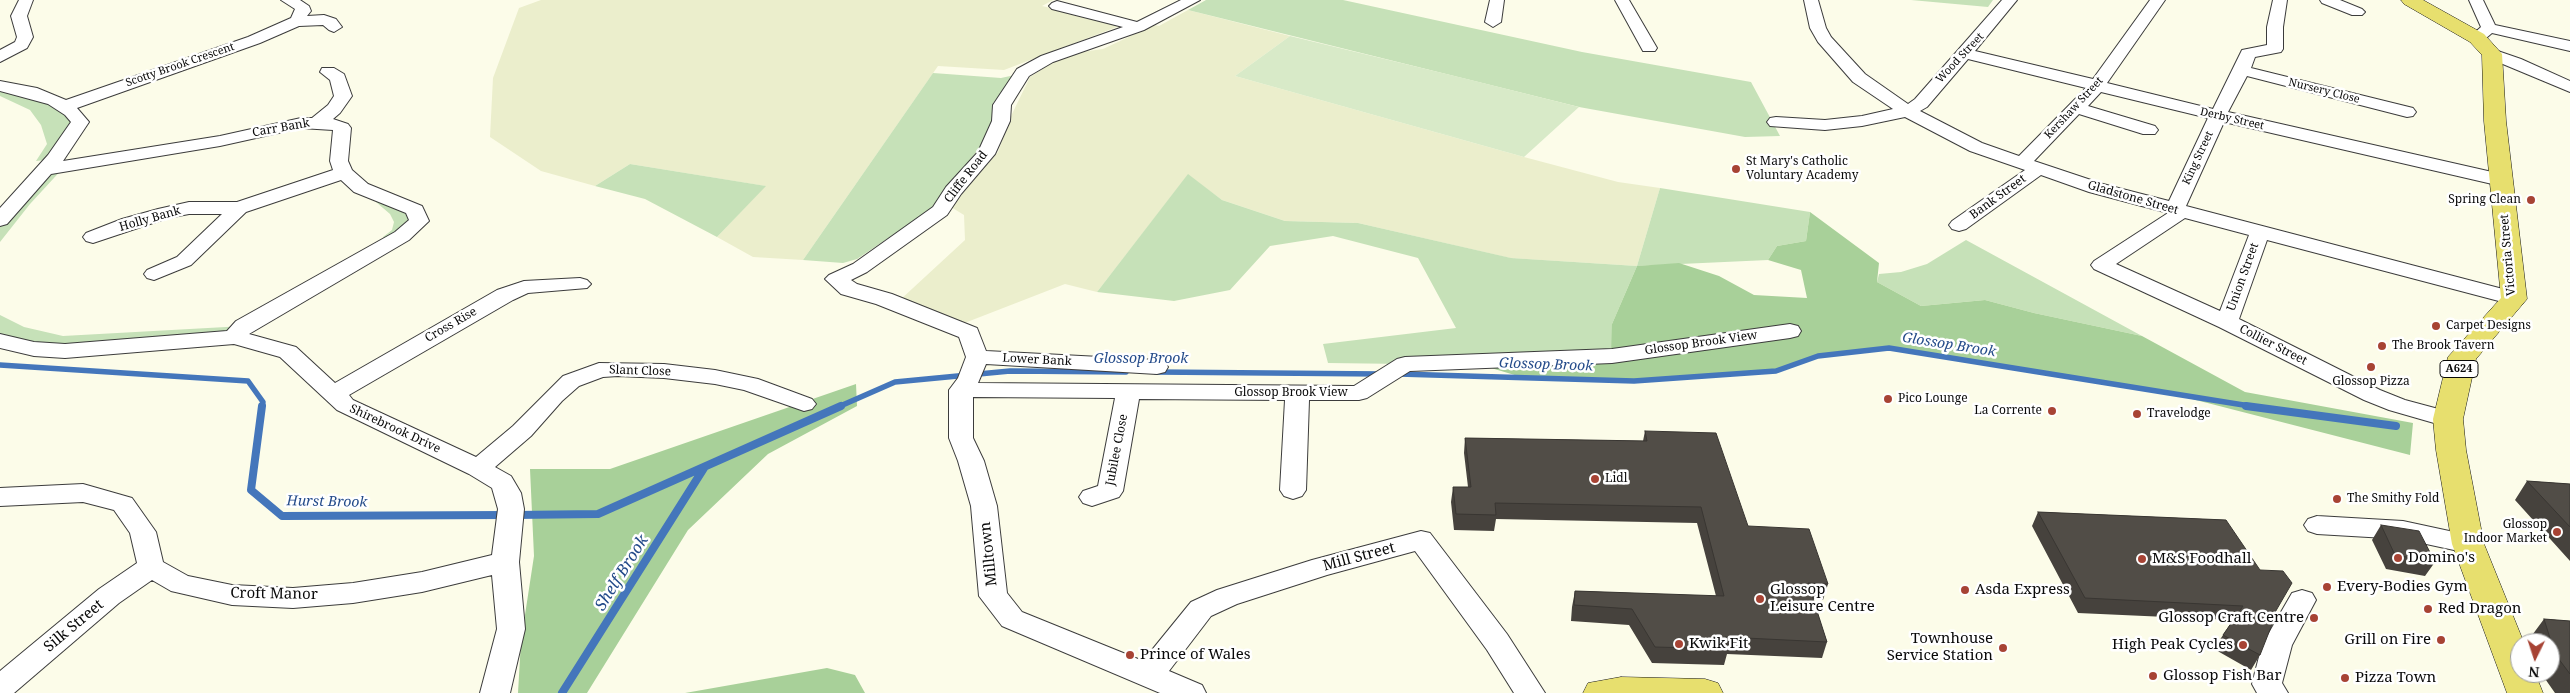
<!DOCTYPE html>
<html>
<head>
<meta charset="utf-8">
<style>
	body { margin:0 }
	#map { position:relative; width:2570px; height:693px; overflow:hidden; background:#fcfce9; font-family:"Noto Serif",serif }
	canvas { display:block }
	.north { position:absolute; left:2510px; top:633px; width:50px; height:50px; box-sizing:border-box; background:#fff; border:1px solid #9d9d9d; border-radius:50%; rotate:184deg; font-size:14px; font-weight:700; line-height:20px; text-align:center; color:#090909 }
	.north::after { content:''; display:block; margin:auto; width:18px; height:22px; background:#a74334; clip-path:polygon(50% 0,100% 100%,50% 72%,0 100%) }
</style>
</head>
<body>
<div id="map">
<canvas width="2570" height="693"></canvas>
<div class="north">N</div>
</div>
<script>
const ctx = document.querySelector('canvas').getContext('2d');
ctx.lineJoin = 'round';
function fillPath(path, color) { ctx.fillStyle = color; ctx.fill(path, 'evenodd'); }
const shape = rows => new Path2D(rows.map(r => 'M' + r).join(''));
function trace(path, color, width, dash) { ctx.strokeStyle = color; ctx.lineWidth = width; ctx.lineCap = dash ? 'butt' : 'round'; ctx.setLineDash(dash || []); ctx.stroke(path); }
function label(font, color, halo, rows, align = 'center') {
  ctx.font = font + ' "Noto Serif",serif'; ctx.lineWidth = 5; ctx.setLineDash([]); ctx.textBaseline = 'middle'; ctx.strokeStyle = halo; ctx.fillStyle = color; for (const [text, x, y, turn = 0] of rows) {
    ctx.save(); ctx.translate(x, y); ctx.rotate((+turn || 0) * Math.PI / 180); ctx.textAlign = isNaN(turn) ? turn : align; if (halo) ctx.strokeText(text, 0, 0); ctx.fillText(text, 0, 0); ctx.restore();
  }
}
fillPath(shape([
	[541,0,1053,0,1042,6,1122,25,1004,70,938,66,803,260,753,257,717,237,765,186,630,164,595,186,541,171,490,137,493,78,519,8],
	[1188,10,1290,36,1235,76,1524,157,1618,182,1660,188,1637,266,1510,258,1358,223,1285,221,1222,200,1188,175,1097,292,1065,284,962,324,900,300,965,240,964,215,951,207,998,152,1012,114,1030,77,1053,62,1081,52,1103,49,1154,25,1159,26]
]), '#ebeecc');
fillPath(shape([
	[1206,0,1343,0,1582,52,1751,82,1780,136,1745,137,1579,107,1188,10],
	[1911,0,1993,0,1988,7],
	[933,73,1001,78,1015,75,993,103,993,122,984,142,933,208,857,259,843,263,803,260],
	[0,86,31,92,80,122,55,159,36,161,47,144,41,125,30,110,0,96],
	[630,164,766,186,717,237,645,199,595,186],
	[65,166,30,204,0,242,0,220,44,170],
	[1188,174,1222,200,1285,221,1358,223,1511,258,1637,266,1660,188,1810,212,1806,241,1777,246,1768,260,1637,266,1612,324,1612,356,1481,365,1328,363,1323,344,1456,328,1418,258,1333,236,1270,246,1230,290,1174,301,1097,292],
	[382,196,419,221,387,245,383,237,392,230,394,222,390,214,376,202],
	[1966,240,2142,336,2034,313,1985,300,1921,306,1877,282,1879,274,1901,272,1927,264],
	[0,315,24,327,63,336,244,326,234,337,65,351,0,341]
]), '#c6e1b8');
fillPath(shape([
	[1810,212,1879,263,1877,282,1921,306,1985,300,2034,313,2142,336,2245,392,2413,423,2410,455,2188,398,1954,357,1889,348,1818,356,1776,371,1634,381,1518,376,1481,365,1611,356,1612,324,1637,266,1679,263,1719,276,1754,295,1807,298,1801,270,1768,260,1777,246,1806,241],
	[856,384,857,406,768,454,688,530,587,693,518,693,521,641,534,556,530,469,610,469],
	[827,668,855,675,865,693,685,693]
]), '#a8d099');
fillPath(shape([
	[1290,36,1467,79,1579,107,1524,157,1235,76]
]), '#d8eac8');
trace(shape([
	[0,365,248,381,263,402,262,407],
	[1156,372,1381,374],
	[1399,374,1634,381,1776,371,1818,356,1889,348,2256,407],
	[838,407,895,382,1010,371,1126,372]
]), '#4476bb', 5.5);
trace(shape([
	[262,406,251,490,282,516,505,515],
	[2246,406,2396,426],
	[515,515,598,514,841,406],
	[562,693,704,468]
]), '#4476bb', 8);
const minor = shape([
	[19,0,33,0,27,16,33,37,27,48,0,62,0,50,15,42,17,37,11,16,19,0],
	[281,0,300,0,309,6,311,11,307,16,324,15,336,19,342,27,334,32,329,30,323,25,299,26,260,43,77,108,89,122,63,161,220,136,301,118,312,118,328,105,334,96,330,80,320,72,322,68,334,68,344,74,352,96,340,113,333,119,348,124,351,128,348,161,352,170,368,184,422,206,429,221,409,240,249,334,296,347,335,383,497,290,524,281,580,278,587,280,591,284,587,288,528,293,513,300,349,395,353,400,476,457,513,426,563,376,599,363,664,364,715,370,758,379,812,399,816,404,812,409,804,411,744,390,715,384,664,378,618,376,603,377,579,386,562,401,531,436,495,467,511,476,521,493,524,509,519,562,525,629,510,693,480,693,497,629,492,575,422,592,353,603,293,608,232,605,171,591,152,580,119,603,14,693,0,693,0,671,99,589,137,563,130,533,114,510,83,502,0,506,0,488,83,484,132,498,156,532,163,562,188,576,232,585,293,588,353,583,422,572,492,555,498,509,492,488,469,474,337,410,280,357,234,344,65,358,34,356,0,348,0,334,34,342,65,344,227,331,236,321,395,232,409,220,406,213,354,192,341,180,246,212,191,265,154,280,147,278,144,274,147,270,177,257,222,214,189,214,168,218,93,243,86,241,83,237,86,233,122,219,158,209,189,202,237,202,333,170,330,161,333,130,301,128,220,146,51,174,7,224,0,226,0,208,48,155,71,122,65,115,48,104,0,91,0,81,37,88,66,100,248,37,291,18,295,9,281,0],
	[1181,0,1200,0,1144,30,1053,62,1029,76,1011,105,1010,121,995,154,961,194,947,215,867,272,851,280,857,284,892,294,977,328,986,351,1157,360,1165,362,1168,367,1165,372,1157,374,986,364,978,383,1354,386,1397,359,1405,357,1612,349,1790,324,1798,326,1801,331,1798,336,1790,338,1612,363,1410,371,1367,398,1359,400,1309,400,1306,490,1302,496,1293,499,1284,496,1280,490,1285,400,1139,399,1123,491,1119,497,1092,506,1083,503,1079,497,1083,491,1098,486,1115,398,973,397,973,438,984,461,997,506,1007,593,1022,612,1143,661,1191,602,1217,590,1312,560,1421,531,1430,533,1507,634,1545,693,1514,693,1487,650,1415,551,1327,575,1237,604,1211,616,1169,671,1202,685,1206,693,1160,693,1002,626,979,596,971,506,958,461,949,438,949,390,958,378,966,357,959,337,876,304,841,294,825,279,829,275,853,264,933,207,946,187,978,152,992,121,993,105,1017,69,1041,56,1123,27,1052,9,1049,6,1052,3,1057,1,1137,22,1181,0],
	[1490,0,1504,0,1501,22,1493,27,1485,22,1490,0],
	[1615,0,1629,0,1657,48,1655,51,1643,51,1615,0],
	[1804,0,1818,0,1826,28,1831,37,1865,74,1908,104,1915,99,2002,0,2017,0,1975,51,2093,79,2150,0,2165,0,2107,83,2213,109,2242,50,2267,45,2267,27,2273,0,2287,0,2283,27,2283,49,2281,52,2255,57,2251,68,2413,108,2416,112,2413,116,2407,117,2247,76,2228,112,2501,174,2508,176,2510,180,2508,184,2501,186,2224,122,2186,206,2522,294,2525,299,2522,304,2514,305,2267,240,2239,319,2380,390,2405,400,2457,414,2460,419,2457,424,2448,427,2389,410,2364,400,2219,327,2094,269,2091,265,2094,261,2168,213,2089,192,2041,175,1966,229,1959,231,1952,229,1949,225,1952,221,2025,170,1970,151,1905,117,1862,126,1825,130,1770,126,1767,122,1770,118,1776,117,1825,120,1862,116,1893,109,1853,82,1818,42,1810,28,1804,0],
	[1968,59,2086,88,2019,156,1982,143,1920,111,1927,107,1968,59],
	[2101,92,2208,118,2169,201,2103,184,2034,161,2079,114,2143,134,2155,134,2158,130,2155,126,2088,106,2101,92],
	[2185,218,2249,235,2220,311,2116,264,2185,218],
	[2320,0,2340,0,2362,9,2365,12,2362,15,2352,15,2322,3,2320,0],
	[2469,0,2483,0,2495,25,2570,41,2570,51,2492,33,2485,39,2473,39,2471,36,2481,27,2469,0],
	[2492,49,2521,59,2570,81,2570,92,2486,57,2484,54,2492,49],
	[2317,516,2403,521,2477,537,2481,544,2477,551,2468,553,2403,539,2317,534,2308,531,2304,525,2308,519,2317,516],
	[2302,590,2312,593,2316,600,2292,645,2282,683,2288,693,2257,693,2252,684,2262,645,2292,593,2302,590]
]);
const major = shape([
	[2401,0,2423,0,2484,34,2502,54,2506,121,2527,299,2476,359,2463,419,2466,450,2484,544,2524,643,2520,643,2520,673,2535,673,2543,693,2507,693,2452,544,2436,450,2433,419,2448,357,2501,298,2484,121,2482,55,2470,42,2404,4,2401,0],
	[1621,677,1705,679,1718,683,1723,693,1583,693,1588,683,1621,677]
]);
trace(minor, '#3c3c3c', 2);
trace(major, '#1a1a1a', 1);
fillPath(minor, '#fff');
fillPath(major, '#e7df6e');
fillPath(shape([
	[1645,431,1748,526,1828,584,1823,600,1813,599,1827,642,1822,658,1727,654,1724,665,1652,663,1629,625,1571,621,1572,607,1575,591,1716,596,1697,523,1496,519,1494,531,1454,530,1451,502,1453,487,1468,487,1464,453,1465,438,1643,441],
	[2527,481,2570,484,2570,561,2515,500],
	[2038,512,2226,520,2270,621,2260,655,2251,670,2214,649,2223,635,2233,620,2078,613,2032,526],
	[2381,525,2435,562,2425,576,2386,569,2372,540],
	[2544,619,2570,621,2570,693,2555,693,2541,673,2550,673,2550,643,2532,643,2530,638]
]), '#46423d');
const building = shape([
	[1645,431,1716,433,1748,526,1809,529,1828,584,1808,583,1827,642,1725,637,1728,649,1655,647,1632,609,1574,605,1575,591,1724,596,1701,507,1495,503,1496,515,1456,514,1453,487,1471,487,1465,438,1647,441,1645,431],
	[2527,481,2570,484,2570,527,2527,481],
	[2038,512,2226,520,2260,570,2283,571,2292,583,2270,621,2273,622,2260,655,2223,635,2243,606,2085,598,2038,512],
	[2381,525,2419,531,2435,562,2395,555,2381,525],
	[2544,619,2570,621,2570,674,2555,654,2544,619]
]);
fillPath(building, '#514d47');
trace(building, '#393632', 1);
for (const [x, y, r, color] of [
	[1736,169,5,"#a74334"],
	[2531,200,5,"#a74334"],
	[2436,326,5,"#a74334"],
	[2382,346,5,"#a74334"],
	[2371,367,5,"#a74334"],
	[1888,399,5,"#a74334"],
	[2052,411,5,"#a74334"],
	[2137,414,5,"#a74334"],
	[1595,479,5,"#a74334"],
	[2337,499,5,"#a74334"],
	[2557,532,5,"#a74334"],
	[2398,558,5,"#a74334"],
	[2142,559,5,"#a74334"],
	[2327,587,5,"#a74334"],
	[1965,590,5,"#a74334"],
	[1760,599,5,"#a74334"],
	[2428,609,5,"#a74334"],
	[2314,618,5,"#a74334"],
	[2441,640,5,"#a74334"],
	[1679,644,5,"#a74334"],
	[2243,645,5,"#a74334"],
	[2003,648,5,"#a74334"],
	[1130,655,5,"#a74334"],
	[2153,676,5,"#a74334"],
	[2345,678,5,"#a74334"]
]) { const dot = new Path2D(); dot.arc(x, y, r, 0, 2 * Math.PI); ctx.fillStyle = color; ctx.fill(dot); trace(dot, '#fff', 2); }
label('11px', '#090909', '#fff', [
	["Wood Street",1960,58,-47],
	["Scotty Brook Crescent",180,65,-19],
	["Nursery Close",2324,91,14],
	["Kershaw Street",2074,108,-47],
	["Derby Street",2232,119,13],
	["King Street",2198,158,-65]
]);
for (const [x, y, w] of [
	[2459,369,38]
]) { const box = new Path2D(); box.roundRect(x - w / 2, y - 8.5, w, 17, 4); ctx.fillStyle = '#fff'; ctx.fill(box); trace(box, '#090909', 1); }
label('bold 11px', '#090909', null, [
	["A624",2459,369]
]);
label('12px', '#090909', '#fff', [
	["Carr Bank",281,128,-10],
	["Cliffe Road",966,177,-52],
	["Bank Street",1998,197,-36],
	["Gladstone Street",2133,198,16],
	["Holly Bank",150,219,-16],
	["Victoria Street",2508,255,-95],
	["Union Street",2243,277,-70],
	["Cross Rise",451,325,-30],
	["Glossop Brook View",1701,343,-8],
	["Collier Street",2273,345,27],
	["Lower Bank",1037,360,3],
	["Slant Close",640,371,2],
	["Glossop Brook View",1291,393],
	["Shirebrook Drive",395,429,25],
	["Jubilee Close",1117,450,-79]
]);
label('12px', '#090909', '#fff', [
	["St Mary's Catholic",1746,162],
	["Voluntary Academy",1746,176],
	["Spring Clean",2521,200,"right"],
	["Carpet Designs",2446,326],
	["The Brook Tavern",2392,346],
	["Glossop Pizza",2371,382,"center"],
	["Pico Lounge",1898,399],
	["La Corrente",2042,411,"right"],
	["Travelodge",2147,414],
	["Lidl",1605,479],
	["The Smithy Fold",2347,499],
	["Glossop",2547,525,"right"],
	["Indoor Market",2547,539,"right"]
], 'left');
label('italic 14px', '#244b8a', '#fff', [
	["Glossop Brook",1949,345,9],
	["Glossop Brook",1141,359],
	["Glossop Brook",1546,365,2],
	["Hurst Brook",327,502,1]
]);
label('15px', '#090909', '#fff', [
	["Milltown",989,554,-96],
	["Mill Street",1359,557,-15],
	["Croft Manor",274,594,1],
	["Silk Street",74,626,-40]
]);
label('15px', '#090909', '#fff', [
	["Domino's",2408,558],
	["M&S Foodhall",2152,559],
	["Every-Bodies Gym",2337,587],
	["Glossop",1770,590],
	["Leisure Centre",1770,607],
	["Asda Express",1975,590],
	["Red Dragon",2438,609],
	["Glossop Craft Centre",2304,618,"right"],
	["Townhouse",1993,639,"right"],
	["Service Station",1993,656,"right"],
	["Grill on Fire",2431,640,"right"],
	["Kwik Fit",1689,644],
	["High Peak Cycles",2233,645,"right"],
	["Prince of Wales",1140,655],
	["Glossop Fish Bar",2163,676],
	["Pizza Town",2355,678]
], 'left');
label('italic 16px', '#244b8a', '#fff', [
	["Shelf Brook",622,573,-58]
]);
</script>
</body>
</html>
